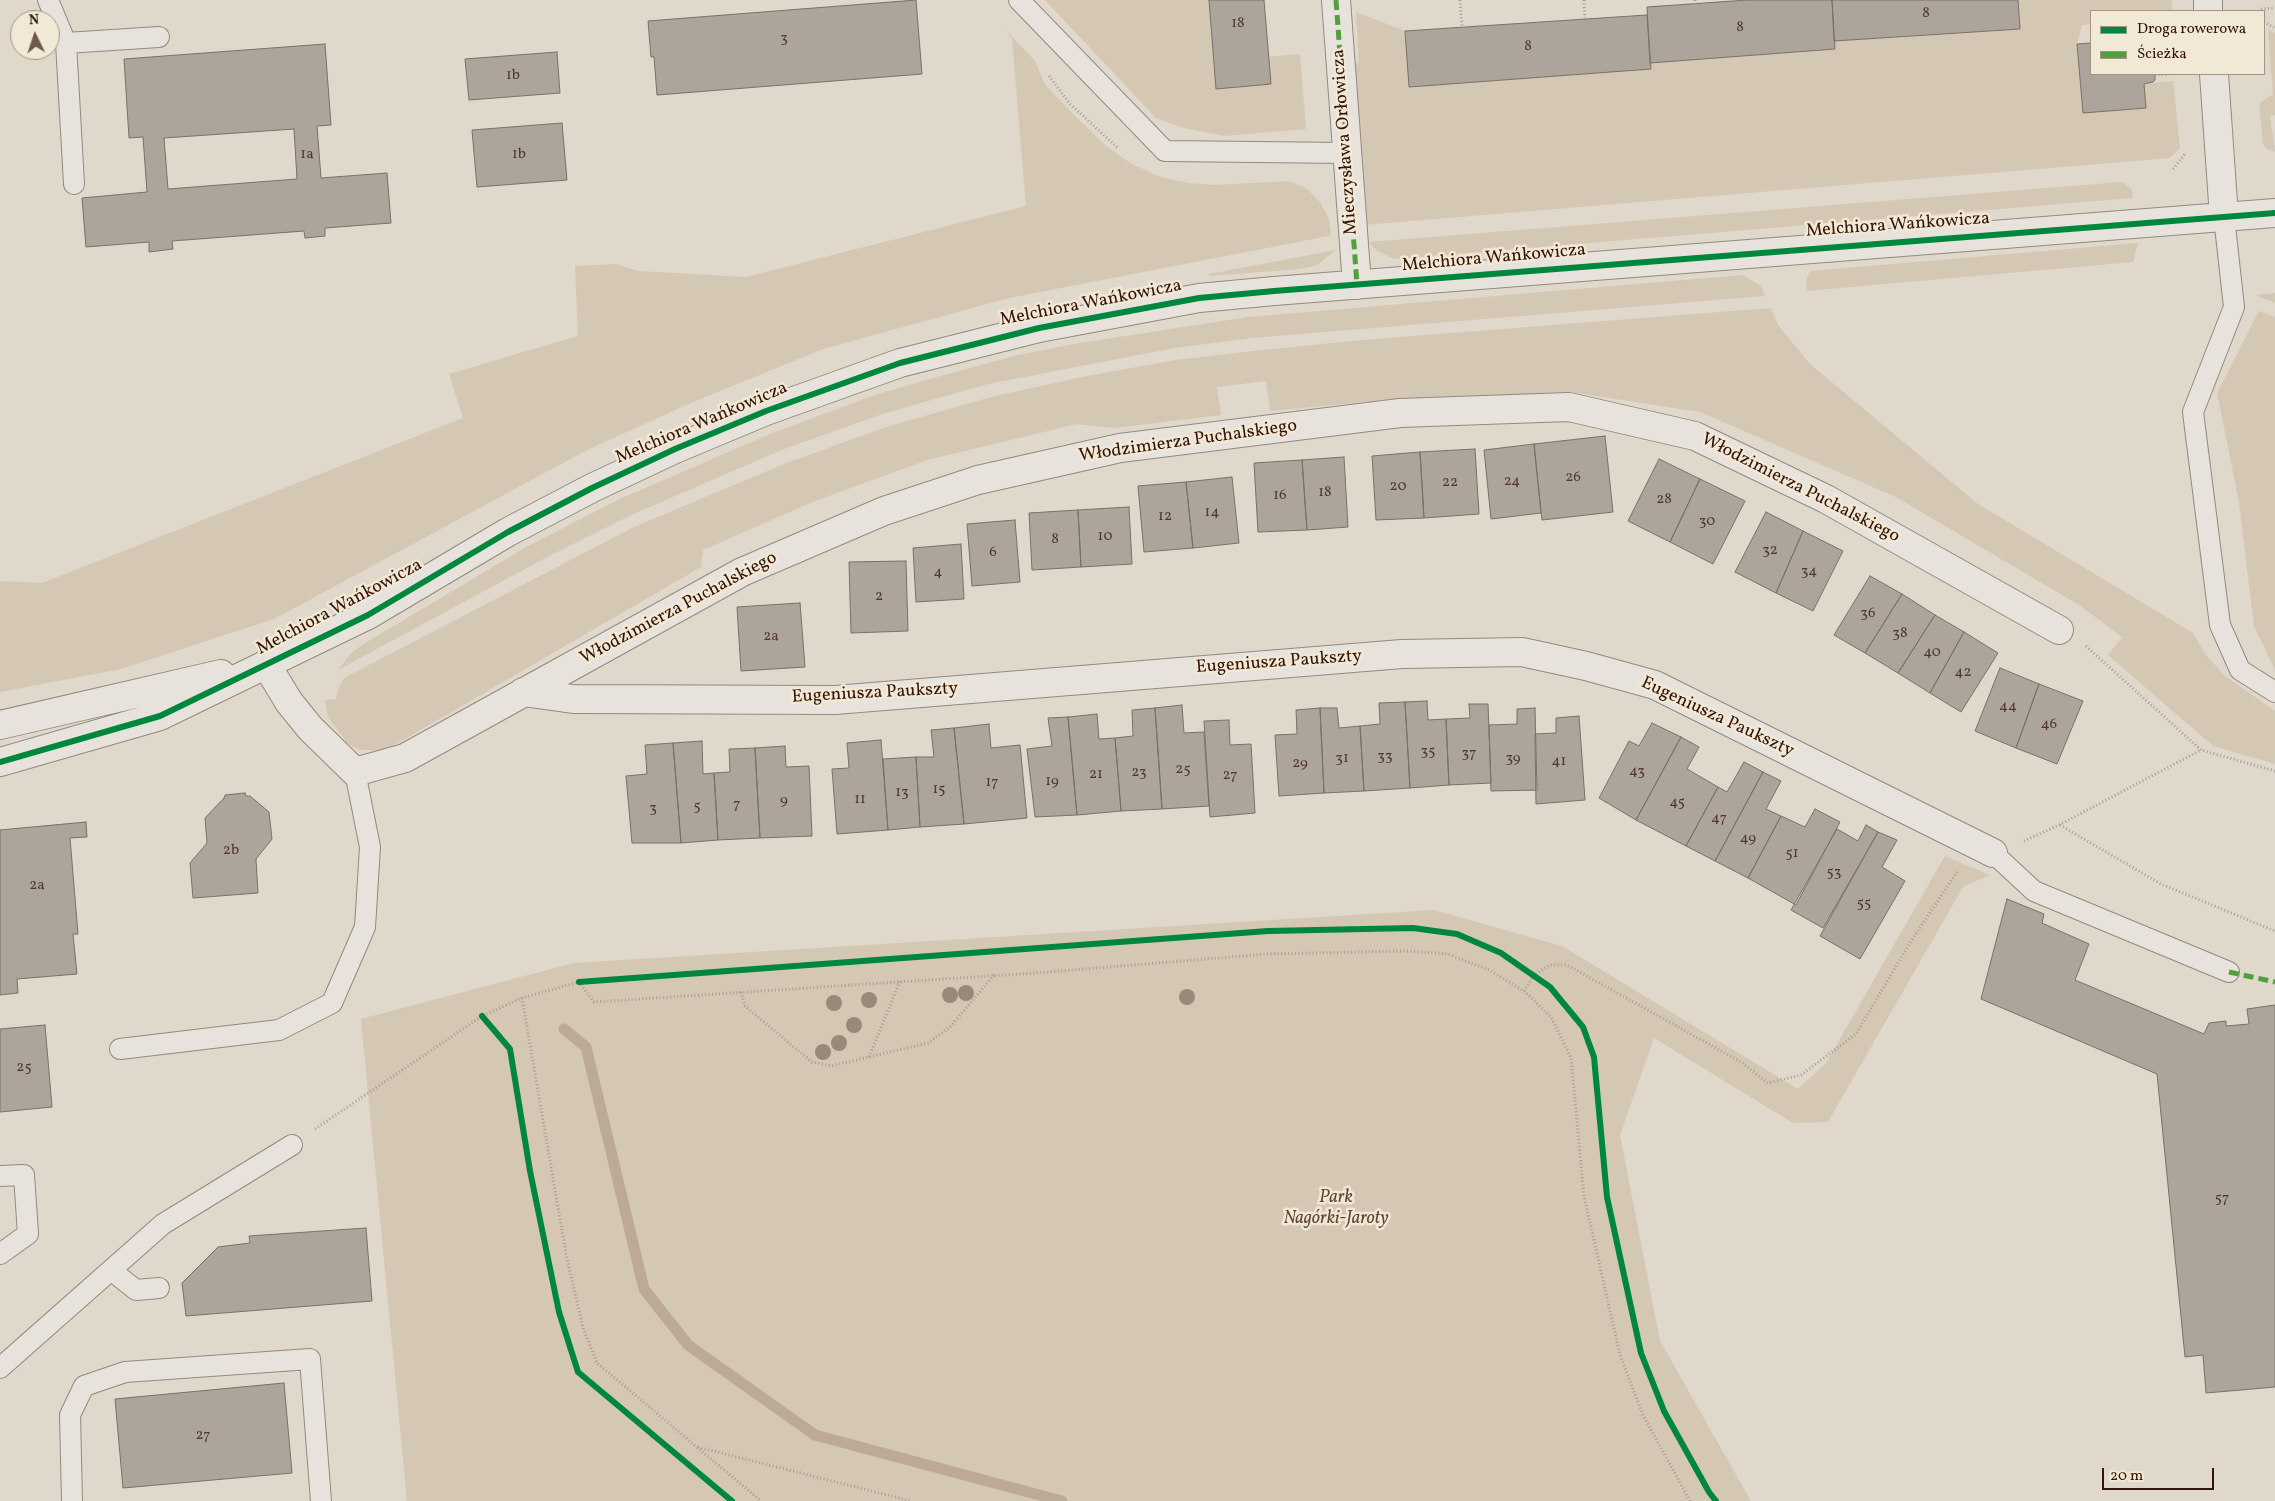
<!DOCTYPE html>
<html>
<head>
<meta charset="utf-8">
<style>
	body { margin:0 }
	#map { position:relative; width:2275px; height:1501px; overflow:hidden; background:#e0d8ca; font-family:Vollkorn,serif }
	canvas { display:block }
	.legend { position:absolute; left:2090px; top:10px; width:175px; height:65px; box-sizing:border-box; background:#f1e8d6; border:1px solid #a59383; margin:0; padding:6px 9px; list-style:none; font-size:15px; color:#331406 }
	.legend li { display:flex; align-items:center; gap:10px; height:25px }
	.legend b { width:25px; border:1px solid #a59383 }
	.north { position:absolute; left:10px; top:10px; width:50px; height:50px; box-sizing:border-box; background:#f1e8d6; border:1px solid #a59383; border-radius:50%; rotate:356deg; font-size:14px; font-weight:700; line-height:20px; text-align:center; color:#331406 }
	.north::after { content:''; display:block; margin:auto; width:18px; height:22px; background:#70594b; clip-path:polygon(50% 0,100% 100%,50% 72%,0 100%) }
	.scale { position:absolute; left:2102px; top:1468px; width:112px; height:22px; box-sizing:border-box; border:2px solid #331406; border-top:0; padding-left:6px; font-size:15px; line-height:18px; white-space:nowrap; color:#331406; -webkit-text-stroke:4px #f1e8d6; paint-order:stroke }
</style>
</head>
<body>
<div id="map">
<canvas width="2275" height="1501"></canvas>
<ul class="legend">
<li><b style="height:6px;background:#00873e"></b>Droga rowerowa</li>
<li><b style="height:6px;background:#52a03d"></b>Ścieżka</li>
</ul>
<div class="north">N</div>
<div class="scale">20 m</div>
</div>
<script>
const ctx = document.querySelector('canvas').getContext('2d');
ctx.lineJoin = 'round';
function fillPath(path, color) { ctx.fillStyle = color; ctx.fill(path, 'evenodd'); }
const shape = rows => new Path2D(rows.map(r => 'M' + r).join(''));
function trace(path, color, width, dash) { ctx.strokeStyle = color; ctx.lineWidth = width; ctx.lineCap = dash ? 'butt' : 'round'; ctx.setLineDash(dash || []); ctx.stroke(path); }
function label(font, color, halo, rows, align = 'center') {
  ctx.font = font + ' Vollkorn,serif'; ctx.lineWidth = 5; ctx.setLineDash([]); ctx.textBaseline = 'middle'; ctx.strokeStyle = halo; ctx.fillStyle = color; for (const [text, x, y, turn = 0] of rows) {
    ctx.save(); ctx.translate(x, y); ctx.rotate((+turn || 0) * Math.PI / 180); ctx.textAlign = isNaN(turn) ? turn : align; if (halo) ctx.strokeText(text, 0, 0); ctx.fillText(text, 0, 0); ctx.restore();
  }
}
fillPath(shape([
	[1045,0,1209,0,1216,89,1270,84,1268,57,1300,54,1306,129,1224,136,1184,128,1156,118],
	[2018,0,2172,0,2172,11,2091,11,2091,24,2082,25,2077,44,2083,112,2146,108,2144,84,2173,81,2180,148,2170,158,1363,225,1351,66,1359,62,1356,12,1405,31,1410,87,1650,69,1650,63,1835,49,1834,41,2020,29],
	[1005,29,1035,61,1045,84,1066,107,1106,146,1130,163,1160,177,1188,183,1215,185,1288,181,1306,188,1320,202,1329,219,1331,233,1329,236,1009,298,823,349,693,402,587,450,274,619,121,669,0,692,0,581,42,583,463,418,449,374,578,336,575,266,616,264,638,271,746,277,1026,206,1012,39],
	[2268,29,2275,33,2275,115,2270,116,2275,152,2267,149,2263,144,2259,104,2273,94],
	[2122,182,2132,189,2133,198,1395,259,1377,251,1369,242],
	[2138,243,2133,262,1806,291,1807,277,1811,271],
	[1336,250,1317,265,1301,269,1209,276,1209,274],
	[1743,275,1761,286,1765,296,1252,338,1174,348,988,384,882,414,779,451,629,516,547,557,338,670,352,652,362,645,528,546,620,499,770,434,875,395,933,378,1018,355,1074,344,1248,317],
	[2275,293,2275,303,2255,295],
	[1771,308,1778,325,1810,364,1978,504,2193,633,2206,655,2225,676,2275,711,2275,764,2213,746,2108,655,2122,637,2079,605,1896,497,1700,412,1570,392,1396,399,1270,411,1266,381,1217,387,1221,415,1114,428,1077,424,927,460,815,501,703,550,701,567,386,750,360,750,348,744,328,717,325,700,336,699,338,689,344,678,634,527,784,464,886,427,991,397,1082,377,1176,360,1253,351,1362,340],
	[2259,311,2275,317,2275,670,2254,626,2239,502,2217,393],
	[1945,856,1990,875,1963,887,1828,1122,1793,1123,1654,1038,1620,1135,1660,1341,1751,1501,407,1501,361,1019,574,963,1434,910,1562,946,1798,1089,1826,1063]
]), '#d4c7b3');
trace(shape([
	[564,1029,586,1047,644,1289,688,1345,815,1435,1062,1501]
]), '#bcaa97', 11);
const building = shape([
	[916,0,922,74,657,95,654,57,651,57,648,21,916,0],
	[1209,0,1264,0,1271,84,1216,89,1209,0],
	[1747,0,1832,0,1835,49,1650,63,1647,7,1747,0],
	[1832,0,2018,0,2020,29,1834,41,1832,0],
	[1647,15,1651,69,1409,87,1405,31,1647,15],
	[2091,43,2091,74,2155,74,2155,80,2153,82,2144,84,2146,108,2083,113,2077,44,2091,43],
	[325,44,331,125,317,126,321,178,387,173,391,223,325,228,325,236,305,238,304,231,172,241,173,249,149,252,149,242,86,247,82,198,147,192,143,137,129,138,124,59,325,44],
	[294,129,297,179,168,189,164,138,294,129],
	[557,52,560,93,469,100,465,59,557,52],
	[562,123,567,180,477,187,472,130,562,123],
	[1605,436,1613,512,1542,520,1534,444,1605,436],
	[1534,444,1541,513,1491,519,1484,450,1534,444],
	[1475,449,1479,514,1424,518,1420,452,1475,449],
	[1420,452,1424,518,1376,520,1372,456,1420,452],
	[1344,457,1348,527,1307,530,1302,460,1344,457],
	[1659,459,1700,479,1670,542,1628,521,1659,459],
	[1302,460,1307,530,1258,532,1254,463,1302,460],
	[1232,477,1239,543,1193,548,1186,482,1232,477],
	[1700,479,1745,501,1713,564,1670,542,1700,479],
	[1186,482,1193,548,1144,552,1138,486,1186,482],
	[1129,507,1132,564,1081,567,1078,510,1129,507],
	[1078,510,1081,567,1032,570,1029,513,1078,510],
	[1766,512,1803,531,1776,593,1735,572,1766,512],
	[1015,520,1020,582,972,586,967,524,1015,520],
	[1803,531,1843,551,1813,611,1776,593,1803,531],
	[961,544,964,599,916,602,913,548,961,544],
	[906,561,908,631,851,633,849,562,906,561],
	[1870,576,1902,594,1865,653,1834,635,1870,576],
	[1902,594,1935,615,1898,673,1865,653,1902,594],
	[800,603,805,667,741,671,737,607,800,603],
	[1935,615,1964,632,1930,693,1898,673,1935,615],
	[1964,632,1998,653,1961,712,1930,693,1964,632],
	[2000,668,2039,684,2016,748,1975,731,2000,668],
	[2039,684,2083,701,2057,764,2016,748,2039,684],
	[1427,701,1428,720,1446,719,1449,785,1410,788,1405,702,1427,701],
	[1405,702,1410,788,1364,791,1360,726,1380,724,1379,703,1405,702],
	[1469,704,1488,704,1491,783,1449,785,1446,719,1470,718,1469,704],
	[1182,705,1184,733,1204,732,1209,806,1162,809,1155,708,1182,705],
	[1155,708,1162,809,1121,811,1115,738,1133,736,1132,710,1155,708],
	[1320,708,1324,793,1279,796,1275,735,1297,734,1296,710,1320,708],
	[1320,708,1337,708,1339,728,1360,726,1364,791,1324,793,1320,708],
	[1535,708,1537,790,1491,791,1489,725,1517,724,1517,709,1535,708],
	[1097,714,1099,739,1115,738,1121,811,1077,815,1068,717,1097,714],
	[1579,716,1585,800,1536,804,1535,734,1556,733,1556,718,1579,716],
	[1068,717,1077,815,1035,817,1027,749,1052,746,1048,718,1068,717],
	[1229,720,1230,745,1251,744,1255,813,1210,817,1204,721,1229,720],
	[1652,723,1681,737,1636,820,1599,798,1629,741,1639,746,1652,723],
	[989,724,991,748,1020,745,1027,818,964,824,954,728,989,724],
	[954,728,964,824,920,827,916,757,934,757,931,730,954,728],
	[1681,737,1699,747,1687,769,1718,787,1686,846,1636,820,1681,737],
	[881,740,888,830,837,834,832,769,849,768,847,743,881,740],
	[702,741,703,774,714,773,718,840,681,843,673,743,702,741],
	[673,743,681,843,632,843,626,776,647,774,645,745,673,743],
	[785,746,786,767,809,766,812,836,760,838,755,748,785,746],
	[755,748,760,838,718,840,714,773,730,772,729,749,755,748],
	[916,757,920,827,888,830,883,759,916,757],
	[1744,762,1763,772,1715,861,1686,846,1718,787,1727,792,1744,762],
	[1763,772,1781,781,1766,809,1781,816,1748,878,1715,861,1763,772],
	[245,793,246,796,250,796,269,812,272,839,256,859,258,893,193,898,190,863,207,843,205,818,224,798,225,795,245,793],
	[1815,809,1840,822,1796,905,1748,878,1781,816,1805,827,1815,809],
	[86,822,87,837,70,838,78,934,73,934,77,974,17,979,18,993,0,995,0,830,86,822],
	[1866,825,1878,832,1823,928,1791,910,1837,829,1858,841,1866,825],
	[1878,832,1897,840,1882,867,1905,881,1860,959,1820,936,1878,832],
	[2007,899,2044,914,2042,923,2089,944,2075,980,2204,1034,2209,1023,2226,1021,2226,1026,2249,1024,2247,1009,2275,1005,2275,1387,2206,1393,2203,1355,2185,1357,2157,1074,1981,999,2007,899],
	[45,1025,52,1107,0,1112,0,1029,45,1025],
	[366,1228,372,1301,186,1316,182,1283,218,1247,250,1243,249,1236,366,1228],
	[284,1383,292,1473,123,1488,115,1399,284,1383]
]);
fillPath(building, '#ada59b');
trace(building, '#797066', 1);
const lane = shape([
	[48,0,66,43],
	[1019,0,1165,151,1346,153],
	[74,184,66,43,159,37],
	[2224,217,2234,307,2193,412,2220,625,2240,670,2275,692],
	[1993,853,2034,891,2229,972],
	[120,1049,279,1030,332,1003,365,927,370,847,355,772],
	[0,1176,24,1175,28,1234,0,1254],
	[112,1271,136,1290,159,1288],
	[0,1368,163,1224,292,1145],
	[72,1501,70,1415,84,1386,125,1372,310,1359,321,1501]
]);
const street = shape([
	[1336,0,1357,285],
	[2208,0,2208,11],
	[2214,74,2224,217],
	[266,664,289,702,310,728,355,772,405,758,742,572,884,511,978,480,1120,448,1400,413,1569,407,1695,436,1826,499,2059,630],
	[523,692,573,699,835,700,1402,654,1522,652,1586,666,1655,685,1993,853],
	[0,725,221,674],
	[0,762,160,716,368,615,508,532,592,488,675,449,766,411,900,363,1039,328,1199,298,1274,291,2275,213]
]);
trace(lane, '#928980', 22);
trace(street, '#928980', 30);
trace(shape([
	[1460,0,1462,27],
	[1584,0,1585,19],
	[1695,0,1695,4],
	[2261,9,2275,8],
	[2264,22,2275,28],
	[2155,75,2170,74],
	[1049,76,1070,104,1119,149],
	[2173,169,2185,154],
	[2086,646,2201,750,2275,771],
	[2060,825,2161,884,2275,931],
	[2024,841,2059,825,2201,750],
	[1524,991,1534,975,1550,965,1567,965,1741,1062,1768,1083,1801,1075,1856,1034,1911,941,1957,872],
	[741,992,745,1006,812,1062,831,1066,928,1043,950,1027,994,975],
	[522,998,566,1254,583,1328,597,1363,761,1501],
	[869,1057,900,981],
	[315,1129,482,1016,522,998,579,982,594,1002,1035,973,1267,954,1408,951,1448,954,1489,970,1524,991,1551,1017,1571,1058,1584,1196,1620,1355,1643,1415,1690,1501],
	[698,1447,911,1501]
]), '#a49e97', 3, [1, 2.5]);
trace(lane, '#e7e3dc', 20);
trace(street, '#e7e3dc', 28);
trace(shape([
	[1336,0,1357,285],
	[2229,972,2275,982]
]), '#52a03d', 5, [10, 5]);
trace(shape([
	[0,762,160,716,368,615,508,532,592,488,675,449,766,411,900,363,1039,328,1199,298,1274,291,2275,213],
	[579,982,1268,931,1413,928,1457,934,1501,953,1550,987,1583,1027,1594,1057,1607,1197,1641,1353,1664,1411,1709,1492,1716,1501],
	[482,1016,510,1049,530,1171,559,1312,578,1372,732,1501]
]), '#00873e', 6);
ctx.fillStyle = '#9a8878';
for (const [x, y] of [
	[966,993],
	[950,995],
	[1187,997],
	[869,1000],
	[834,1003],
	[854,1025],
	[839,1043],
	[823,1052]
]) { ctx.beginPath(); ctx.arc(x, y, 8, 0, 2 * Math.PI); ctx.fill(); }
label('15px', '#52382b', null, [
	["8",1926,14],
	["18",1238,24],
	["8",1740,28],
	["3",784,39],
	["8",1528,47],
	["1b",513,76],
	["1a",307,155],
	["1b",519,155],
	["26",1573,478],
	["24",1512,482],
	["22",1450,483],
	["20",1398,487],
	["18",1325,493],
	["16",1280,496],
	["28",1664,500],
	["14",1212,513],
	["12",1165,517],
	["30",1707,522],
	["10",1105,537],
	["8",1055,540],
	["32",1770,551],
	["6",993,553],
	["34",1809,572],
	["4",938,573],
	["2",879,597],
	["36",1868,614],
	["38",1900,634],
	["2a",771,637],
	["40",1932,653],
	["42",1963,673],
	["44",2008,707],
	["46",2049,725],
	["35",1428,752],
	["37",1469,754],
	["33",1385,757],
	["31",1342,759],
	["39",1513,759],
	["41",1559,762],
	["29",1300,764],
	["25",1183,770],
	["43",1637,772],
	["23",1139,773],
	["21",1096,775],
	["27",1230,776],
	["19",1052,782],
	["17",992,783],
	["15",939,790],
	["13",902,793],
	["11",860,800],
	["9",784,801],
	["45",1677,803],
	["7",737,805],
	["5",697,807],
	["3",653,809],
	["47",1719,819],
	["49",1748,839],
	["2b",231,851],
	["51",1792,854],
	["53",1834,873],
	["2a",37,886],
	["55",1864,904],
	["25",24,1068],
	["57",2222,1199],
	["27",203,1436]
]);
label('18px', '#331406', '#f1e8d6', [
	["Mieczysława Orłowicza",1346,142,-94],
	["Melchiora Wańkowicza",1898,226,-4],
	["Melchiora Wańkowicza",1494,259,-5],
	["Melchiora Wańkowicza",1091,304,-11],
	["Melchiora Wańkowicza",702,424,-23],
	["Włodzimierza Puchalskiego",1188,442,-8],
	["Włodzimierza Puchalskiego",1800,489,27],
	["Melchiora Wańkowicza",340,608,-28],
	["Włodzimierza Puchalskiego",679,609,-28],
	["Eugeniusza Paukszty",1279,663,-4],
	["Eugeniusza Paukszty",875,694,-3],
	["Eugeniusza Paukszty",1717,718,25]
]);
label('italic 18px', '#614634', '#f1e8d6', [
	["Park",1336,1199],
	["Nagórki-Jaroty",1336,1220]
]);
</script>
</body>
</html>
